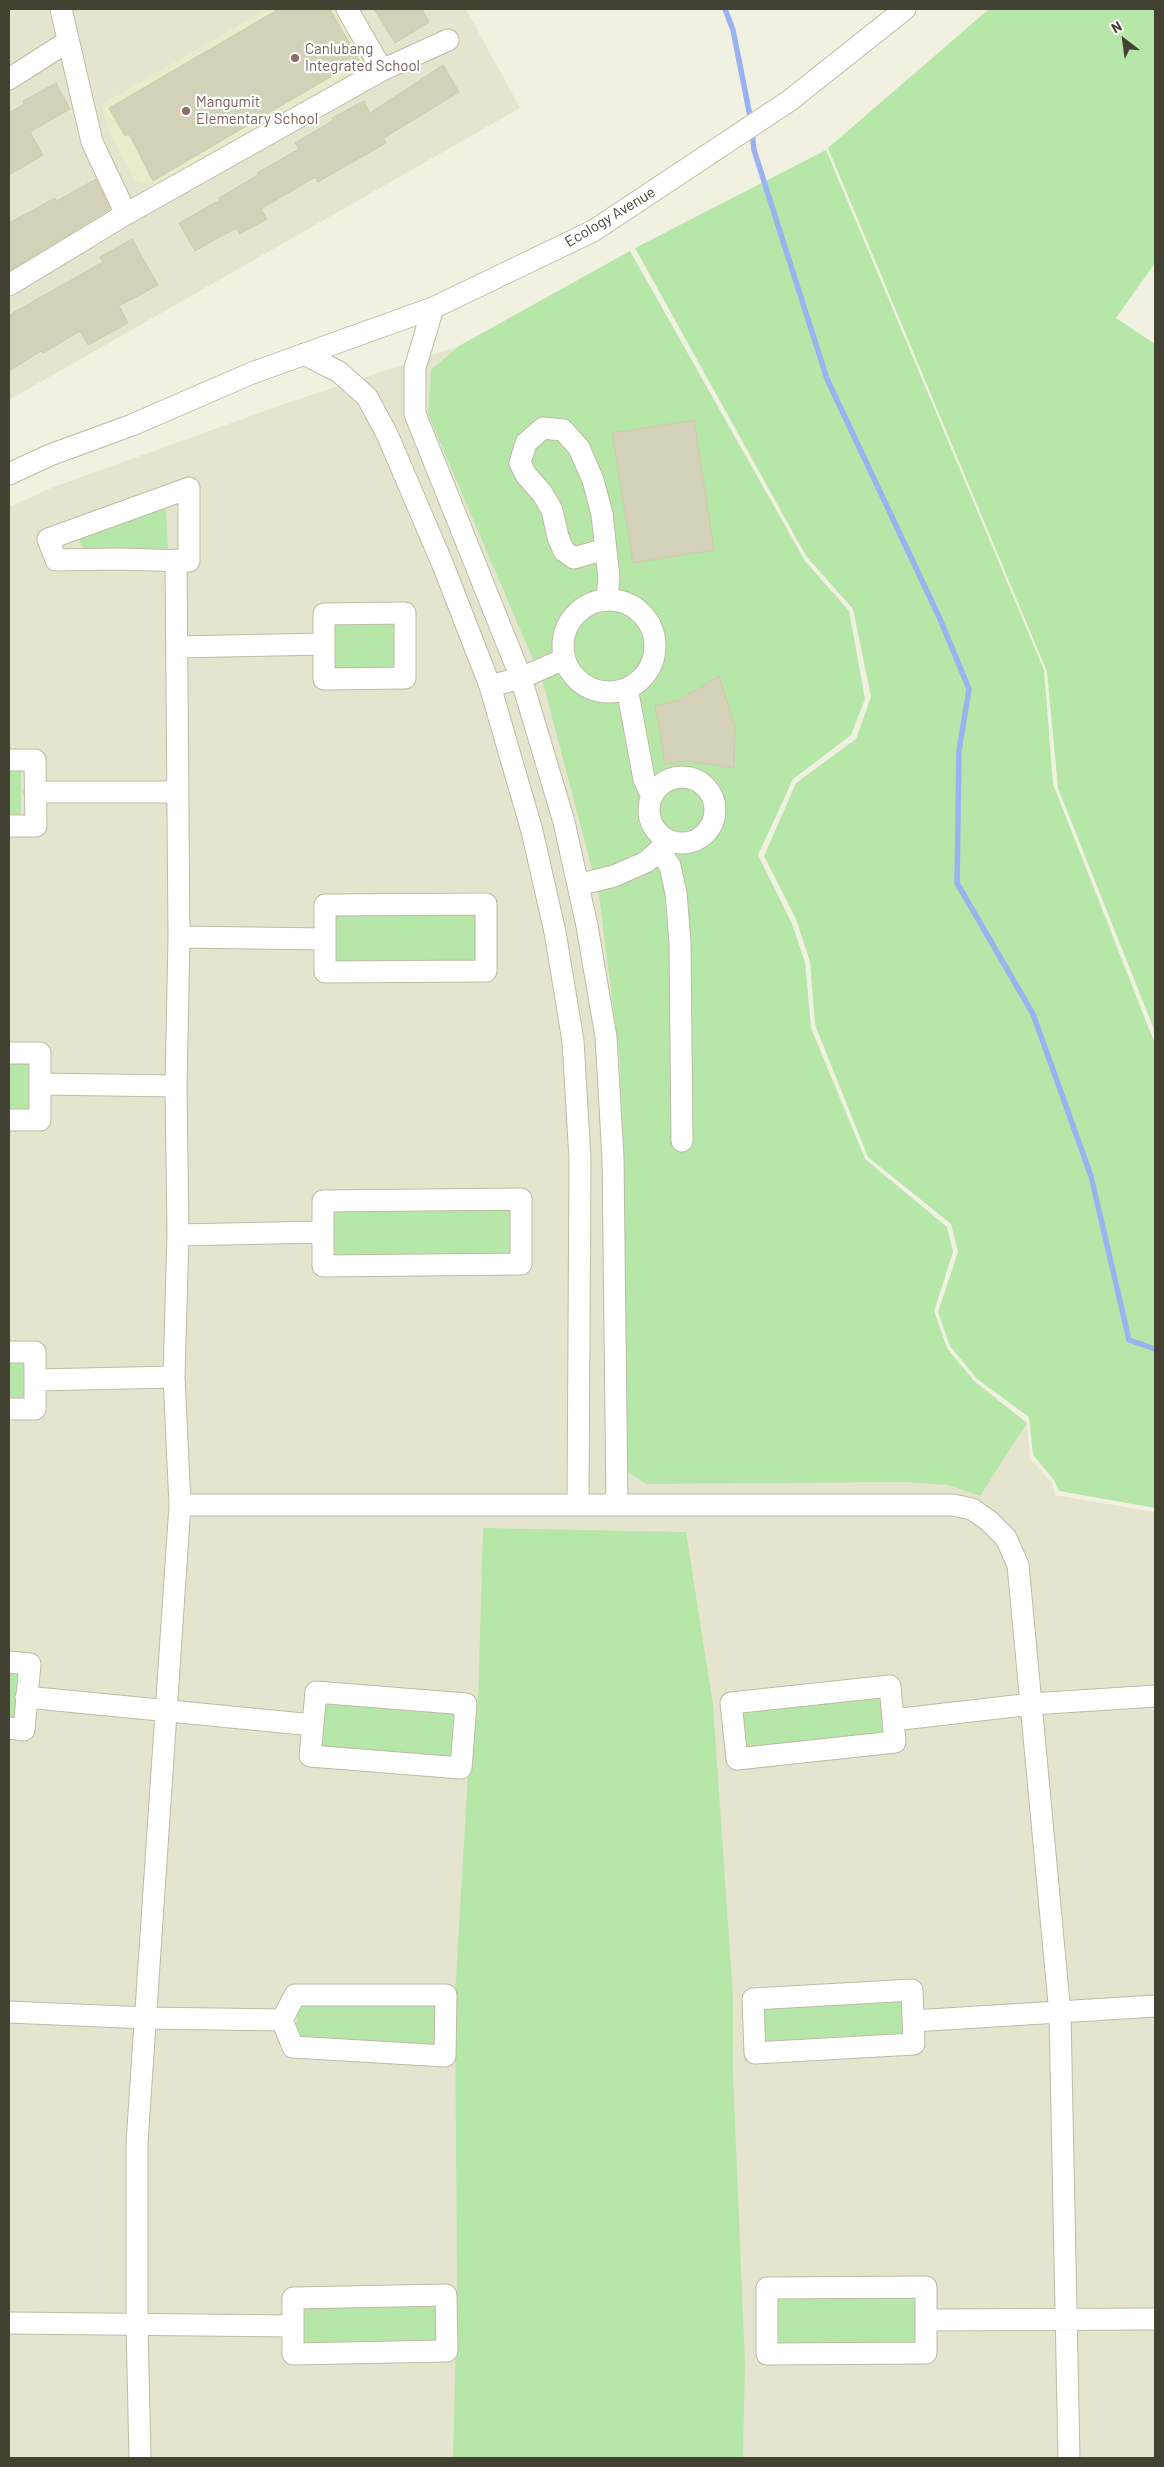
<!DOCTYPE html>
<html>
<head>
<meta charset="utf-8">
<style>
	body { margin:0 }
	#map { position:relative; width:1164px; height:2467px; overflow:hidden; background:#f1f1e1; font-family:Barlow,sans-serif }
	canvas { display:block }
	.frame { position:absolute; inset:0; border:10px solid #434132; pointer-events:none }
	.north { position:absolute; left:1099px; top:15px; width:50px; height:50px; -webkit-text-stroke:4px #fff; paint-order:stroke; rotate:330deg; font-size:14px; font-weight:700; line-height:20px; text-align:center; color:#434132 }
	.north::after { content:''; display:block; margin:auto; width:18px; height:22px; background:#434132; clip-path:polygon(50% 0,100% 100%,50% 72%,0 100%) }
</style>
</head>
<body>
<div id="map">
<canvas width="1164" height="2467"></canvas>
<div class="frame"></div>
<div class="north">N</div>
</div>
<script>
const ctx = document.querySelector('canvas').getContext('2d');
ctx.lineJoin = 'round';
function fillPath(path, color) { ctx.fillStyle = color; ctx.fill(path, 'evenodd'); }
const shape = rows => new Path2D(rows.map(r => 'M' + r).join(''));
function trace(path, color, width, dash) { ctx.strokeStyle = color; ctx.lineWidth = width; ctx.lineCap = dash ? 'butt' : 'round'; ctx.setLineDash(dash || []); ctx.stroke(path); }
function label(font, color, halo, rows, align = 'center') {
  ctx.font = font + ' Barlow,sans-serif'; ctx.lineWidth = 4.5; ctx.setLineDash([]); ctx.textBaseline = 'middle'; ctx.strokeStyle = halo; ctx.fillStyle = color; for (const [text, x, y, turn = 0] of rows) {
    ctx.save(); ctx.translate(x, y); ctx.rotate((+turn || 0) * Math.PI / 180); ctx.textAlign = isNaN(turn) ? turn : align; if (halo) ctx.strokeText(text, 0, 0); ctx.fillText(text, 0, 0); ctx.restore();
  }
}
fillPath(shape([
	[9,9,466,9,520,108,9,400],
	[630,251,805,561,849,611,865,699,851,735,793,779,758,855,792,924,805,962,811,1028,865,1159,947,1227,953,1252,934,1311,947,1349,974,1381,1027,1423,1030,1458,1052,1483,1055,1495,1155,1512,1155,2458,9,2458,9,507,51,488,284,404,459,346]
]), '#e5e5cf');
fillPath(shape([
	[267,9,339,9,362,50,362,66,153,187,135,180,109,132,102,104]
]), '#eaebcb');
fillPath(shape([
	[989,9,1155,9,1155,263,1116,318,1155,344,1155,1032,1058,788,1047,672,828,148],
	[826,150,1044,670,1053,784,1155,1044,1155,1508,1059,1491,1054,1480,1033,1455,1029,1417,977,1379,950,1346,938,1312,958,1252,951,1224,868,1157,815,1025,810,962,796,919,764,856,796,783,856,739,871,697,853,609,806,556,635,248],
	[630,251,805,561,849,611,865,699,851,735,793,779,758,855,792,924,805,962,811,1028,865,1159,947,1227,953,1252,934,1311,947,1348,974,1381,1027,1423,980,1496,948,1485,905,1482,646,1484,626,1471,620,1061,599,896,543,683,428,414,431,370,459,346],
	[166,506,168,551,85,552,78,537],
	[398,619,399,669,331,671,331,620],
	[9,770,21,770,21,814,9,814],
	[478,911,479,960,335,964,334,915],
	[9,1062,34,1062,34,1112,9,1112],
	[514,1206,516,1259,329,1262,329,1208],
	[9,1354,30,1354,31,1403,9,1403],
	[483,1528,686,1532,713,1705,733,1996,733,2073,745,2362,743,2458,453,2458,457,2292,455,1995,468,1773,478,1703],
	[9,1666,25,1667,21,1726,9,1725],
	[886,1691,891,1739,739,1755,735,1706],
	[320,1697,462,1708,456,1763,315,1752],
	[908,1995,911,2041,759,2048,757,2002],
	[299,1999,440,1999,441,2052,294,2043],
	[919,2294,922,2347,773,2348,774,2297],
	[443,2299,444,2348,296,2350,297,2301]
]), '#b6e7a8');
trace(shape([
	[725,9,733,30,751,121],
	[752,132,754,150,827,379,940,619,969,689,959,751,957,883,1033,1014,1091,1176,1129,1340,1155,1349]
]), '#9bb2f1', 5.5);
const building = shape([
	[279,9,330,9,359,60,153,181,129,134,125,136,109,108,279,9],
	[374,9,422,9,429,22,395,43,374,9],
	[443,65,459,92,384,138,386,143,318,182,315,177,261,209,267,219,240,234,236,228,195,251,179,223,220,200,219,198,258,175,257,173,299,149,295,143,334,120,332,118,364,101,370,113,443,65],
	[56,83,70,109,30,132,43,155,9,175,9,113,24,104,23,101,56,83],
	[96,179,110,209,9,271,9,223,55,198,57,201,96,179],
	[132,239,158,285,119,306,128,323,88,345,80,331,43,353,41,351,9,371,9,315,103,262,100,257,132,239],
	[694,420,714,550,633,563,612,433,694,420],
	[719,676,735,726,734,768,686,761,665,764,655,706,679,700,719,676]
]);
fillPath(building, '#d3d1b7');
trace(building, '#ceccaa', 1);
const minor = shape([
	[61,9,92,142,126,214],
	[347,9,382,70],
	[9,79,67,42],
	[9,285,126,214,382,70,448,40],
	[433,308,415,368,415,414,521,678,564,822,587,926,606,1037,613,1158,617,1504],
	[304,354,339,372,367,397,387,434,443,565,490,686,532,831,555,932,573,1041,580,1159,578,1505],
	[9,474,50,455,132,425,252,373,433,308,593,231,789,101,905,9],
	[189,488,189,561,117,559,56,560,48,539,189,488],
	[605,549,574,558,564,551,558,537,552,510,542,493,526,475,520,463,526,443,543,428,563,430,579,448,593,480,602,514,609,578,607,599],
	'563 646a46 46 0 1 1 92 0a46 46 0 1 1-92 0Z',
	[405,613,405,678,324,679,324,614,405,613],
	[177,647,324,644],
	[490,686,521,678,564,659],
	[627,688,644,779,652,797],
	[9,760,35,760,36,826,9,826],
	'649 810a33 33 0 1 1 66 0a33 33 0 1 1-66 0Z',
	[35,792,177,792],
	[659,850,670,866,676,893,680,942,682,1141],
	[578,885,614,876,646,862,669,842],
	[486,904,486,971,325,972,325,905,486,904],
	[179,937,325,939],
	[9,1053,40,1053,40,1120,9,1120],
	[40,1084,176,1086],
	[521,1199,521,1264,323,1266,323,1201,521,1199],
	[178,1235,323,1232],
	[9,1352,35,1352,35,1409,9,1409],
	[35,1380,174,1377],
	[180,1505,953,1505,972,1509,989,1521,1006,1538,1018,1565,1060,2014,1069,2458],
	[9,1662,30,1664,24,1730,9,1728],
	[890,1686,895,1742,737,1759,731,1703,890,1686],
	[316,1692,466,1704,461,1768,310,1756,316,1692],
	[26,1697,313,1725],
	[893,1720,1032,1704,1155,1696],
	[912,1990,914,2044,755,2053,753,1999,912,1990],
	[295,1995,446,1995,445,2056,293,2047,282,2020,295,1995],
	[9,2012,147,2018,282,2020],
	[913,2021,1155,2006],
	[926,2287,926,2353,767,2354,767,2288,926,2287],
	[446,2295,447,2351,293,2354,293,2298,446,2295],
	[927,2320,1155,2319],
	[9,2323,293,2326],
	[140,2458,137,2324,137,2143,180,1505,174,1377,178,1235,176,1086,179,937,176,560]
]);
trace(minor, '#bdbba4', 23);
trace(minor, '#fff', 21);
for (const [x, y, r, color] of [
	[295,58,5,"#8d6e63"],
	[186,111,5,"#8d6e63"]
]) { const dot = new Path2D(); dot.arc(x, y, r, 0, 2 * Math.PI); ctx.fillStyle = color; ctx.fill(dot); trace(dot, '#fff', 2); }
label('15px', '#785e54', '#fff', [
	["Canlubang",305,49],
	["Integrated School",305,66],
	["Mangumit",196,102],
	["Elementary School",196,119]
], 'left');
label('15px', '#434132', '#fff', [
	["Ecology Avenue",610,217,-31]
]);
</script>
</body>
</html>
